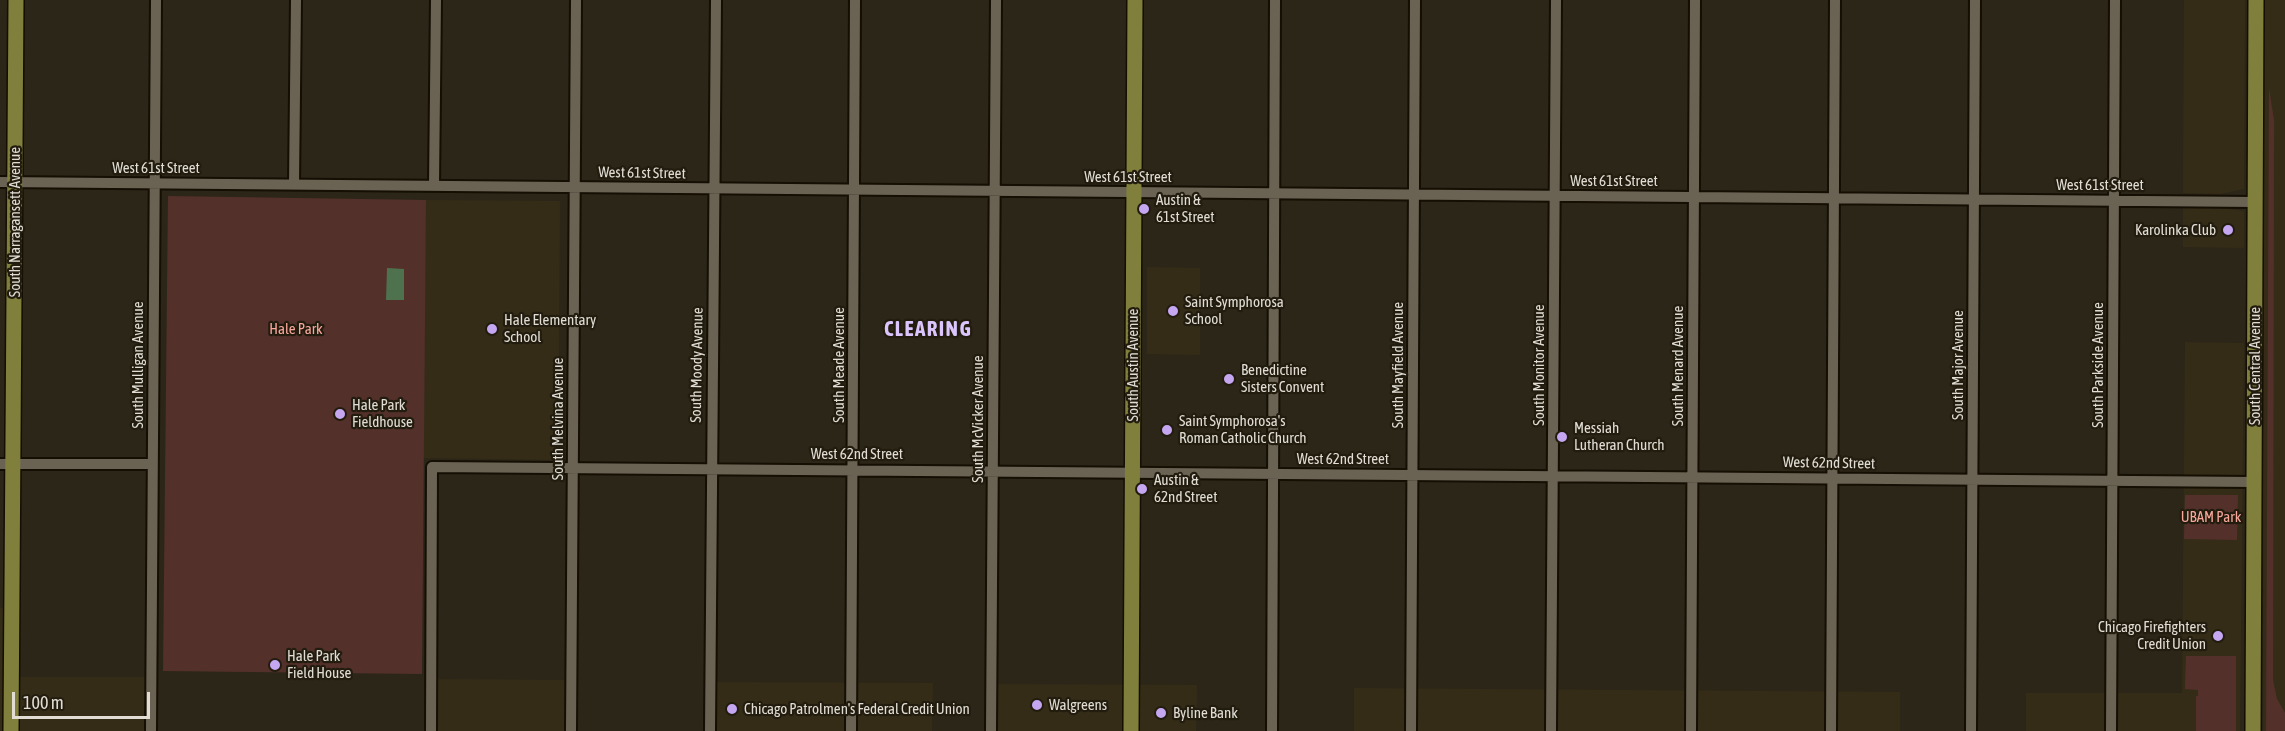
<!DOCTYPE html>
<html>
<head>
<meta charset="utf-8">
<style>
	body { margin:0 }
	#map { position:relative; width:2285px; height:731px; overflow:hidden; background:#2c2618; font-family:"Asap Condensed",sans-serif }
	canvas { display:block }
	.scale { position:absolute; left:12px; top:692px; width:138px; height:27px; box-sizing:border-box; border:3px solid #e1ddd4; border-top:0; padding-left:8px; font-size:18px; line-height:21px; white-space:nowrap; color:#e1ddd4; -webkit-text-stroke:4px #221c0f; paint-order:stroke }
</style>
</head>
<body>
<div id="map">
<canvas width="2285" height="731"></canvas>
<div class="scale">100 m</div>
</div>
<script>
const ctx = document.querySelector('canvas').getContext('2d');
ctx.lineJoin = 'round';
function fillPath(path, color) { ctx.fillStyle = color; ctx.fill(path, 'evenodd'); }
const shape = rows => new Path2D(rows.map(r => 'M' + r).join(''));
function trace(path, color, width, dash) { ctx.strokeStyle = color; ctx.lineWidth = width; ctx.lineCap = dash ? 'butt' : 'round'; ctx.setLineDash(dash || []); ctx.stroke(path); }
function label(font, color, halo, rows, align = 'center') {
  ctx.font = font + ' "Asap Condensed",sans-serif'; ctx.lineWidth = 4.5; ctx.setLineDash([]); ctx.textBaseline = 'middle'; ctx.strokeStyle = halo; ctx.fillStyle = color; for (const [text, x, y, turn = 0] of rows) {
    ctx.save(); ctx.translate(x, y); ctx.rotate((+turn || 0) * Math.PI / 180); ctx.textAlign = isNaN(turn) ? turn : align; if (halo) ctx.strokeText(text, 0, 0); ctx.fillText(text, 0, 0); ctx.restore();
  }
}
fillPath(shape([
	[2184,0,2245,0,2244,189,2220,194,2183,193],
	[2264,0,2285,0,2285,731,2263,731],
	[426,200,560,201,558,460,422,458],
	[2183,207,2215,207,2244,211,2244,248,2183,247],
	[1147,267,1200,268,1200,355,1147,354],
	[2185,342,2244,343,2240,731,2026,731,2026,693,2182,693],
	[0,608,12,609,12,677,148,677,148,731,0,731],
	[433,679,569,680,569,731,432,731],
	[712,682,933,683,932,731,712,731],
	[993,684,1197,685,1196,731,993,731],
	[1354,688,1900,692,1900,731,1354,731]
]), '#352c18');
fillPath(shape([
	[2269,88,2274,120,2273,680,2277,699,2285,713,2285,731,2266,731],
	[168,196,426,200,422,674,163,671],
	[2185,495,2238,495,2237,540,2184,539],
	[2186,656,2236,656,2236,731,2196,731,2196,696,2198,696,2198,690,2185,689]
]), '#54302b');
fillPath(shape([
	[387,268,404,269,404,300,386,300]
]), '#4e724d');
const street = shape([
	[0,182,2255,202],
	[294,184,296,0],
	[434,185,436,0],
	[0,464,152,464],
	[151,731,156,0],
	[431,731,432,467,2254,482],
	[571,731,576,0],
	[710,731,716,0],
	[851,731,855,0],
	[991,731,996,0],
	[1272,731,1275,0],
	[1411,731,1415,0],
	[1551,731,1556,0],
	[1691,731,1695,0],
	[1831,731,1835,0],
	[1971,731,1975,0],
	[2111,731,2115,0]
]);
const secondary = shape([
	[11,731,16,0],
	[1131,731,1135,0],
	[2253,731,2256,0]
]);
trace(street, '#140e03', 14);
trace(secondary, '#140e03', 18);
trace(street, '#6a6354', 10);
trace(secondary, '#80803c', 15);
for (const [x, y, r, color] of [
	[1144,209,6,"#c5a6f0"],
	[2228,230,6,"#c5a6f0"],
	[1173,311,6,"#c5a6f0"],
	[492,329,6,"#c5a6f0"],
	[1229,379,6,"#c5a6f0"],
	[340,414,6,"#c5a6f0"],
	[1167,430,6,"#c5a6f0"],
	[1562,437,6,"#c5a6f0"],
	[1142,489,6,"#c5a6f0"],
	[2218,636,6,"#c5a6f0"],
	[275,665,6,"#c5a6f0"],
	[1037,705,6,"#c5a6f0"],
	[732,709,6,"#c5a6f0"],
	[1161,713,6,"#c5a6f0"]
]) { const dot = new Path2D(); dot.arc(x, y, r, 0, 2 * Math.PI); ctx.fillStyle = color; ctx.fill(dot); trace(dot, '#221c0f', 2); }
label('15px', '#e1ddd4', '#221c0f', [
	["West 61st Street",156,168],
	["West 61st Street",642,173,1],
	["West 61st Street",1128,177],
	["West 61st Street",1614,181],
	["West 61st Street",2100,185],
	["South Narragansett Avenue",15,222,-90],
	["South Mulligan Avenue",138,365,-90],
	["South Moody Avenue",697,365,-89],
	["South Meade Avenue",839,365,-90],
	["South Austin Avenue",1133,365,-90],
	["South Mayfield Avenue",1398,365,-90],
	["South Monitor Avenue",1539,365,-90],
	["South Major Avenue",1958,365,-90],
	["South Parkside Avenue",2098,365,-90],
	["South Menard Avenue",1678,366,-90],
	["South Central Avenue",2255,366,-90],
	["South Melvina Avenue",558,419,-90],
	["South McVicker Avenue",978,419,-90],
	["West 62nd Street",857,454],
	["West 62nd Street",1343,459],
	["West 62nd Street",1829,463,1]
]);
label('15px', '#e1ddd4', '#221c0f', [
	["Austin &",1156,200],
	["61st Street",1156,217],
	["Karolinka Club",2216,230,"right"],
	["Saint Symphorosa",1185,302],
	["School",1185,319],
	["Hale Elementary",504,320],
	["School",504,337],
	["Benedictine",1241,370],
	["Sisters Convent",1241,387],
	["Hale Park",352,405],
	["Fieldhouse",352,422],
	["Saint Symphorosa's",1179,421],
	["Roman Catholic Church",1179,438],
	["Messiah",1574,428],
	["Lutheran Church",1574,445],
	["Austin &",1154,480],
	["62nd Street",1154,497],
	["Chicago Firefighters",2206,627,"right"],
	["Credit Union",2206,644,"right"],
	["Hale Park",287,656],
	["Field House",287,673],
	["Walgreens",1049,705],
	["Chicago Patrolmen's Federal Credit Union",744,709],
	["Byline Bank",1173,713]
], 'left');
label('15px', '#faa79b', '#221c0f', [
	["Hale Park",296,329],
	["UBAM Park",2211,517]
]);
ctx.letterSpacing = '1.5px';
label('bold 21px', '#dcc5fd', '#221c0f', [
	["CLEARING",928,329]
]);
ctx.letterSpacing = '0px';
</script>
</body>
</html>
